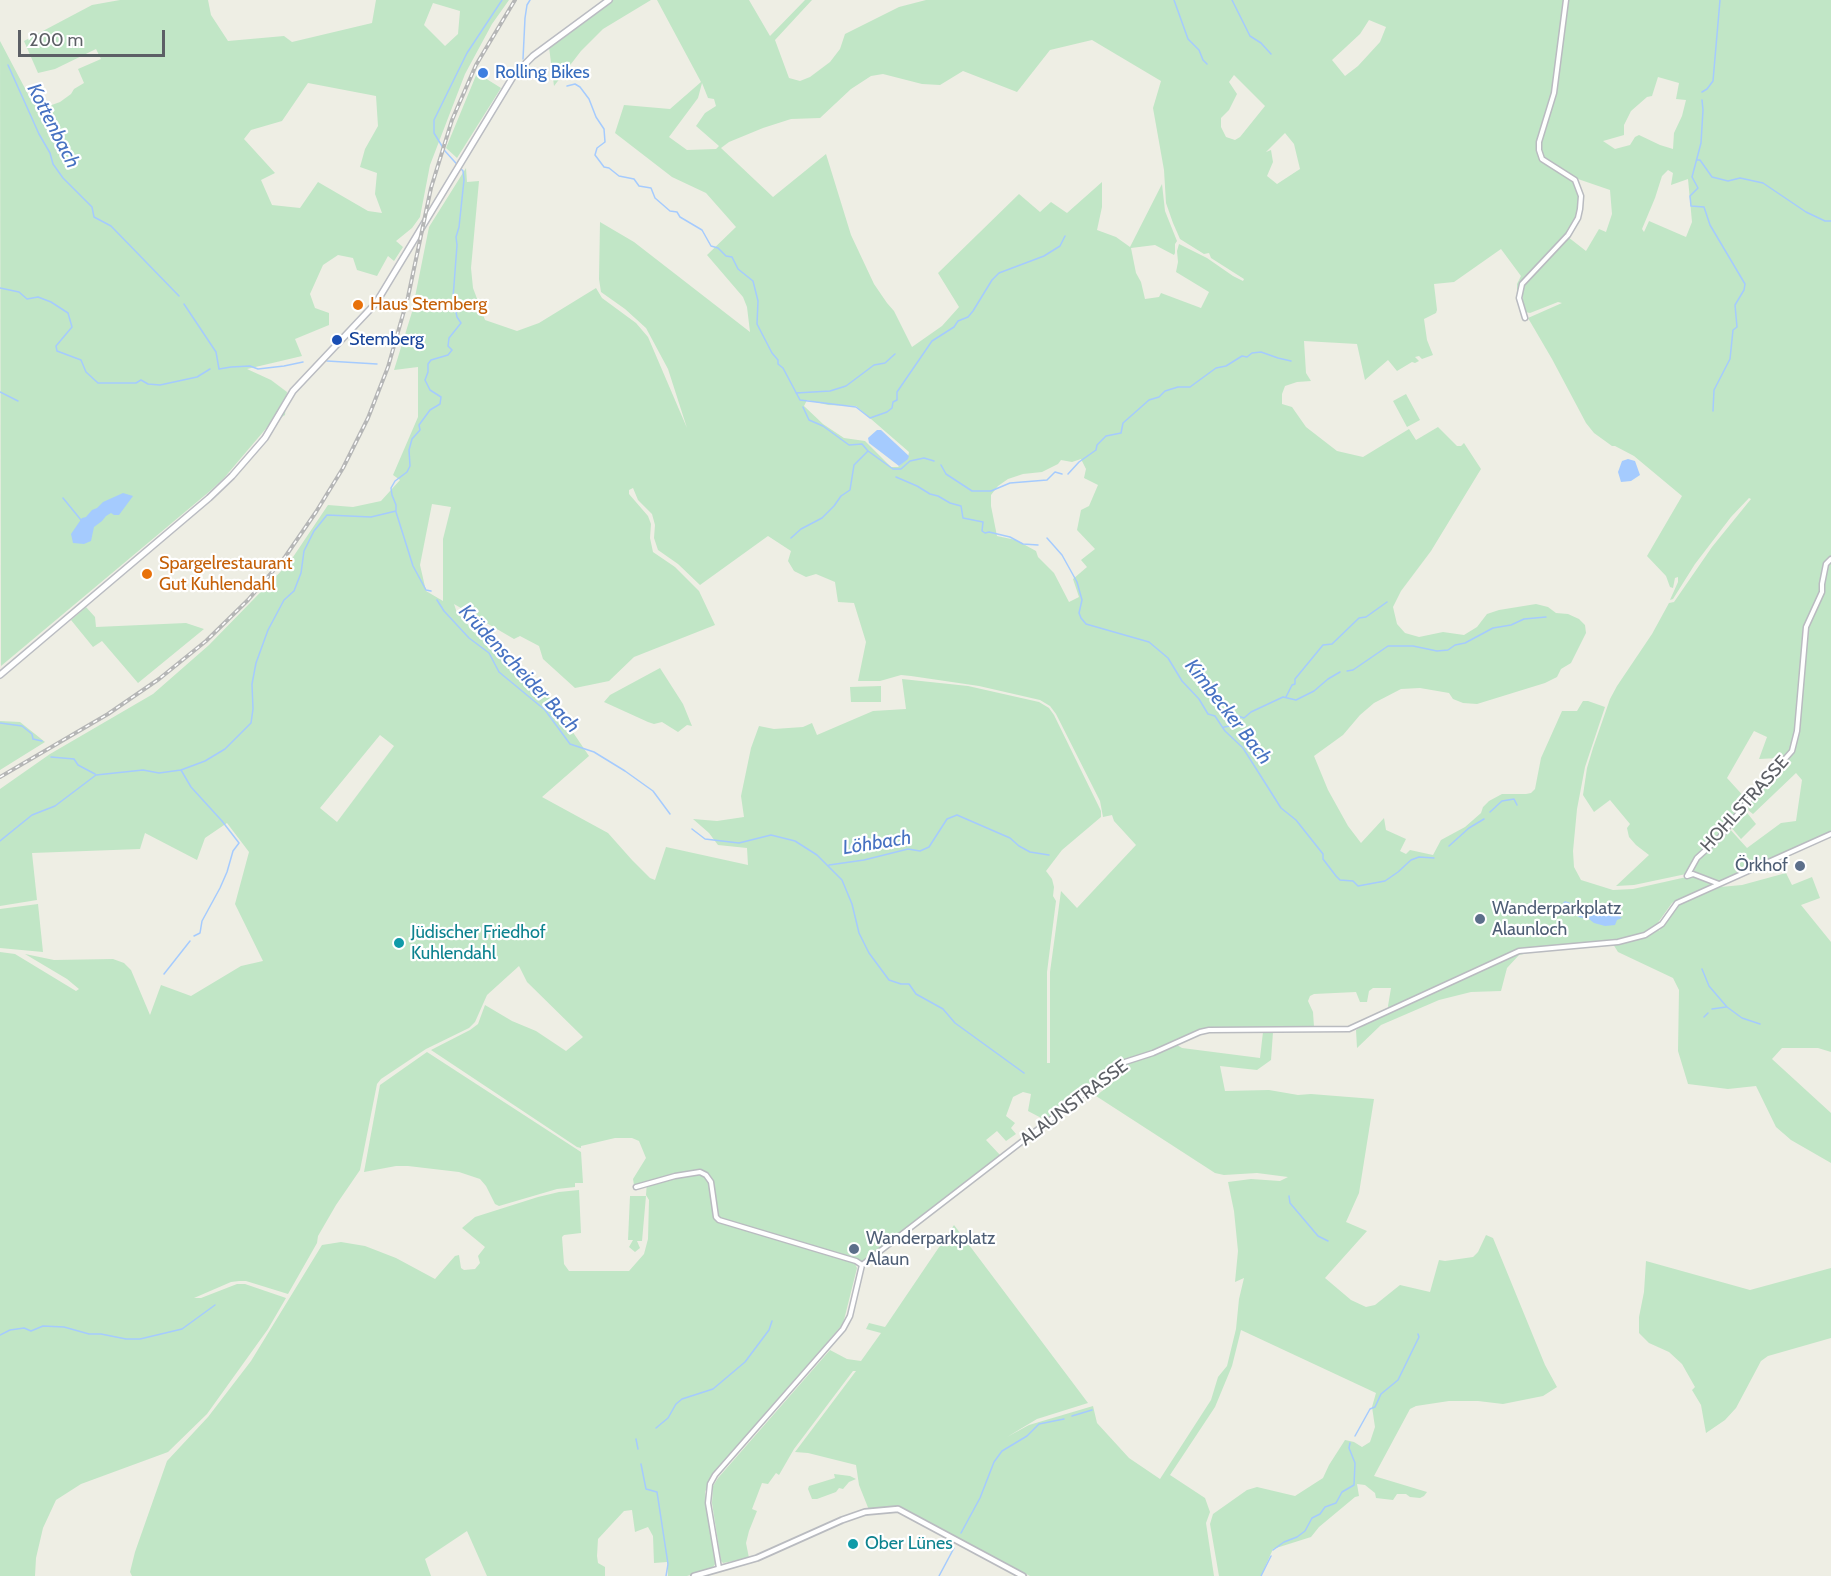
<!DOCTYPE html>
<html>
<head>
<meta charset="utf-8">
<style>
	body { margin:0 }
	#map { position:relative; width:1831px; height:1576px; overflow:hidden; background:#eeeee4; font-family:Cabin,sans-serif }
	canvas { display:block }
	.scale { position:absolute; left:18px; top:30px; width:147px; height:27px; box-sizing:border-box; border:3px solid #5c5f65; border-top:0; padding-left:8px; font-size:18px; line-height:21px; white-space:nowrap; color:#5c5f65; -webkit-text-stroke:4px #fff; paint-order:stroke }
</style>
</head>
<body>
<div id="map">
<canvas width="1831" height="1576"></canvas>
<div class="scale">200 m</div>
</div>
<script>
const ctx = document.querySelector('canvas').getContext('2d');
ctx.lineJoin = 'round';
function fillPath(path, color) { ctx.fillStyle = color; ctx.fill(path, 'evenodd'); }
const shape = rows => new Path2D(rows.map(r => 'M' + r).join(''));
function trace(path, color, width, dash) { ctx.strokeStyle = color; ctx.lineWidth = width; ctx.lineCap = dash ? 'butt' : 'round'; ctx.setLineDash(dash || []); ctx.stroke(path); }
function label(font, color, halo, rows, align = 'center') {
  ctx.font = font + ' Cabin,sans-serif'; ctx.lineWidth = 4.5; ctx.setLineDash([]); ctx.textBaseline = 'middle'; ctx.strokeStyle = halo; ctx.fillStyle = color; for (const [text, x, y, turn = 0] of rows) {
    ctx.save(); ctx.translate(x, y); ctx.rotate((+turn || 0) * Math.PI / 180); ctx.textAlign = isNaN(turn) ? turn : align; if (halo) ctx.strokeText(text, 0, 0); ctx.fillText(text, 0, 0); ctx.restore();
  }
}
fillPath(shape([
	[120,0,208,0,211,15,228,41,284,36,292,42,372,23,376,0,509,0,492,24,465,74,430,165,420,217,412,228,396,241,403,247,394,261,388,256,377,276,357,270,353,258,338,255,323,265,310,294,315,308,329,313,329,325,295,339,302,356,247,369,271,380,287,392,285,415,269,425,224,478,210,491,1,666,0,41,29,96,40,91,49,106,60,102,71,94,74,89,84,83,78,69,101,59,96,49,55,69,38,73,24,41,92,5],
	[433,3,460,11,458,34,445,46,424,25],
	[308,83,376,96,378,126,365,149,360,167,377,173,375,194,382,213,368,211,318,182,300,208,272,205,261,180,275,173,244,139,251,130,282,121],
	[612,0,651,0,603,29,581,51,554,86,549,47],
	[657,0,749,0,770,36,805,0,812,0,775,40,789,78,800,81,810,77,830,62,840,49,845,34,899,7,926,0,1831,0,1831,832,1672,903,1657,924,1659,931,1676,906,1720,887,1742,885,1786,873,1792,885,1812,877,1820,898,1801,905,1831,942,1831,1052,1818,1048,1782,1048,1772,1059,1831,1113,1831,1163,1791,1140,1776,1127,1756,1086,1728,1089,1688,1084,1678,1051,1679,990,1673,978,1618,952,1613,944,1541,950,1519,955,1507,968,1501,991,1471,992,1439,1000,1381,1025,1357,1048,1356,1030,1389,1010,1388,1006,1391,988,1373,988,1369,991,1367,1002,1360,1002,1356,992,1314,994,1310,996,1308,1001,1313,1012,1314,1027,1209,1028,1200,1030,1167,1046,1124,1061,1047,1121,1028,1111,1031,1094,1023,1092,1013,1097,1006,1116,1015,1123,1011,1128,1016,1134,1006,1141,997,1131,986,1140,1000,1155,861,1263,855,1264,857,1268,843,1324,713,1474,705,1492,716,1563,713,1567,687,1576,668,1576,667,1562,654,1563,653,1536,648,1527,635,1532,632,1510,624,1511,598,1539,597,1556,598,1563,605,1567,605,1576,487,1576,467,1531,425,1559,431,1576,132,1576,130,1572,135,1552,167,1461,208,1417,251,1361,322,1245,341,1242,365,1246,396,1258,435,1279,455,1256,459,1255,461,1268,464,1270,475,1269,480,1263,478,1256,485,1247,462,1228,475,1217,538,1197,559,1192,579,1190,581,1233,564,1235,562,1237,564,1264,569,1271,629,1271,644,1254,648,1239,649,1200,646,1195,647,1182,634,1185,633,1179,646,1158,639,1141,632,1138,615,1138,581,1146,581,1148,577,1147,431,1050,470,1030,478,1024,485,1005,512,1021,536,1031,566,1051,583,1037,527,982,519,966,487,995,475,1022,469,1028,426,1049,381,1079,377,1084,360,1170,336,1205,318,1236,317,1243,288,1294,246,1281,239,1281,231,1282,194,1298,201,1298,237,1284,245,1284,286,1298,268,1329,207,1414,168,1452,81,1484,56,1500,43,1528,36,1558,35,1576,0,1576,0,952,15,954,76,991,79,989,67,979,25,954,54,960,113,959,124,963,131,970,150,1015,161,985,191,996,241,966,263,961,235,904,249,852,227,823,205,838,197,860,145,833,140,849,32,853,37,900,0,906,0,789,50,754,153,694,209,645,289,563,328,505,353,507,381,501,400,480,393,475,418,417,418,367,394,370,412,312,429,227,466,168,467,182,479,181,471,268,473,288,485,320,517,331,539,323,596,288,602,298,636,323,648,337,687,428,668,369,646,328,625,309,601,292,599,279,600,222,634,242,750,332,747,307,743,297,707,255,736,227,706,193,672,177,615,133,624,105,670,109,701,82],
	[1369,20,1386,27,1380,42,1358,66,1345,76,1332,60,1360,34],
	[1092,40,1161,81,1153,108,1164,170,1166,203,1173,223,1180,239,1204,254,1209,253,1211,258,1244,279,1243,281,1233,276,1207,258,1179,244,1177,251,1178,262,1176,272,1209,292,1201,308,1161,293,1159,297,1145,299,1141,282,1136,273,1131,248,1155,245,1174,255,1175,253,1175,244,1177,241,1165,211,1162,184,1130,247,1116,237,1097,230,1102,207,1102,182,1067,213,1051,202,1040,212,1019,194,938,273,959,307,942,326,912,347,894,311,887,303,874,284,851,235,826,154,773,197,721,148,729,142,763,128,791,119,820,118,851,89,871,76,883,74,922,84,940,85,963,71,1017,92,1050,50],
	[1234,75,1265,106,1240,137,1235,140,1226,137,1221,127,1221,118,1229,110,1237,94,1229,82],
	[1658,77,1679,83,1676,99,1686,100,1682,116,1674,133,1673,149,1660,145,1639,135,1635,137,1630,145,1615,149,1603,141,1624,135,1624,125,1631,111,1647,97,1652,96],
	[702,83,708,98,714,99,716,106,705,113,696,126,719,146,716,149,687,150,669,137,698,98],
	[1285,133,1294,144,1300,169,1277,184,1267,176,1273,162,1271,150,1266,152],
	[1544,163,1578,179,1610,190,1612,214,1606,232,1599,229,1586,251,1568,237,1524,285,1522,292,1523,305,1525,312,1530,313,1558,302,1562,303,1528,318,1552,359,1586,423,1594,433,1612,446,1615,446,1634,456,1682,496,1647,556,1666,576,1670,587,1673,588,1675,578,1678,577,1678,582,1670,600,1673,599,1695,564,1731,517,1749,498,1751,499,1712,547,1674,602,1669,603,1652,634,1617,686,1610,699,1593,748,1587,768,1583,795,1594,812,1610,800,1630,824,1627,828,1629,837,1636,845,1649,855,1616,886,1634,885,1686,874,1694,860,1719,836,1747,800,1727,778,1754,731,1767,737,1759,759,1779,758,1785,762,1744,807,1753,814,1796,773,1802,780,1796,821,1781,823,1747,848,1728,827,1694,865,1690,872,1691,876,1633,889,1613,890,1581,880,1574,867,1573,851,1577,809,1585,767,1605,707,1588,701,1583,701,1577,711,1562,711,1541,758,1535,789,1531,793,1526,794,1502,794,1489,801,1483,807,1481,813,1465,827,1441,840,1433,855,1410,850,1406,854,1400,851,1406,839,1386,830,1384,818,1361,843,1348,826,1328,790,1314,756,1343,735,1360,715,1374,703,1401,689,1420,688,1449,693,1453,699,1463,703,1477,704,1545,683,1557,677,1561,669,1571,663,1586,633,1585,625,1579,619,1568,614,1556,613,1548,607,1536,604,1499,610,1487,614,1477,627,1464,635,1443,632,1419,637,1405,633,1397,624,1393,607,1401,591,1431,551,1481,469,1464,443,1461,446,1457,446,1438,427,1416,440,1409,429,1363,457,1337,451,1306,427,1292,407,1282,404,1282,394,1285,386,1297,382,1311,381,1306,373,1304,341,1357,344,1365,380,1388,360,1397,371,1412,362,1415,363,1419,361,1415,357,1419,356,1422,359,1433,355,1427,340,1424,319,1436,313,1437,310,1434,284,1454,282,1501,249,1521,276,1517,284,1517,294,1521,283,1566,236,1576,218,1579,197,1574,181],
	[1668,170,1673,173,1671,185,1688,179,1692,222,1686,237,1649,221,1644,232,1642,229,1655,198,1662,176],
	[807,400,828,405,856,406,909,452,908,457,898,467,891,467,865,441,844,438,823,424,804,406],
	[1081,459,1086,469,1084,478,1098,485,1089,506,1081,510,1077,530,1095,549,1081,560,1087,567,1073,579,1079,597,1069,602,1054,573,1038,557,1036,551,1016,540,997,536,991,506,991,495,998,486,1008,479,1023,474,1042,472,1058,464,1061,460,1072,462],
	[633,488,638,500,652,514,655,525,654,538,658,550,678,564,700,585,768,536,791,551,788,561,794,571,806,577,816,574,835,582,838,602,854,603,866,642,858,681,880,681,901,675,911,676,979,686,1040,700,1050,706,1056,714,1100,801,1103,817,1112,815,1114,821,1136,845,1077,908,1061,891,1050,972,1050,1063,1047,1063,1047,972,1056,901,1053,896,1054,887,1052,879,1046,871,1062,850,1101,817,1101,811,1054,715,1049,708,1039,702,968,686,902,679,906,709,873,711,817,735,812,723,803,727,774,729,759,726,751,748,741,796,744,817,717,821,693,819,709,833,718,845,747,848,748,865,666,847,655,880,650,878,632,860,608,833,542,797,589,756,549,697,518,677,457,613,454,604,514,639,520,636,539,646,543,659,575,688,609,681,634,657,715,625,699,591,675,567,653,552,650,538,651,524,648,516,629,494,629,490],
	[432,504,451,507,443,539,443,601,426,591,420,565],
	[380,735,394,746,337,822,320,808],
	[477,73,501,88,457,158,446,148],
	[1406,394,1420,420,1407,427,1393,401],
	[86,607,95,617,96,627,186,623,204,629,138,683,102,641,93,647,71,620],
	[660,668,683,704,692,726,687,725,678,732,662,722,654,724,648,722,604,702,610,695],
	[881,686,881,702,851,702,850,687],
	[0,721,20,722,45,742,0,770],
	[1744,809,1756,824,1741,839,1730,826],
	[38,904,43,952,0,948,0,909],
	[1263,1032,1273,1032,1271,1060,1257,1070,1220,1066,1225,1091,1269,1090,1298,1095,1311,1094,1374,1099,1359,1193,1346,1222,1367,1231,1325,1278,1351,1300,1366,1307,1375,1305,1400,1285,1430,1292,1439,1260,1445,1261,1473,1257,1478,1252,1486,1235,1493,1238,1545,1365,1557,1387,1543,1396,1503,1404,1478,1401,1449,1401,1416,1406,1410,1409,1374,1476,1427,1492,1424,1496,1420,1498,1410,1497,1406,1494,1397,1494,1393,1500,1376,1498,1375,1493,1365,1485,1357,1484,1359,1496,1355,1497,1319,1527,1311,1537,1273,1549,1261,1576,1219,1576,1210,1524,1213,1514,1247,1490,1257,1487,1295,1496,1323,1478,1329,1465,1345,1440,1354,1442,1362,1447,1370,1442,1375,1427,1372,1407,1376,1393,1241,1330,1232,1366,1215,1407,1170,1475,1205,1498,1210,1512,1206,1523,1214,1576,1030,1576,907,1511,898,1507,869,1510,859,1485,856,1465,808,1453,795,1452,856,1371,853,1371,794,1449,779,1475,776,1473,768,1484,762,1483,752,1509,757,1511,749,1531,746,1543,749,1558,723,1563,721,1561,712,1503,713,1486,718,1478,830,1350,847,1359,861,1361,881,1333,866,1329,869,1323,885,1327,954,1225,1088,1403,1037,1419,1007,1437,1029,1425,1093,1406,1097,1423,1129,1458,1160,1479,1211,1400,1218,1377,1227,1366,1236,1329,1239,1299,1244,1278,1235,1282,1238,1251,1234,1211,1228,1182,1251,1179,1280,1181,1288,1177,1257,1173,1224,1175,1215,1173,1096,1096,1113,1082,1119,1069,1132,1062,1177,1045,1182,1048,1260,1058],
	[427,1052,581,1152,583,1183,575,1183,575,1187,557,1189,499,1206,495,1204,486,1186,480,1179,459,1172,408,1166,396,1166,364,1172,380,1085],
	[630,1196,646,1196,642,1241,637,1241,640,1248,635,1252,629,1247,633,1240,628,1240],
	[1646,1261,1750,1290,1831,1268,1831,1338,1768,1356,1761,1361,1736,1408,1725,1420,1706,1433,1701,1405,1692,1390,1695,1387,1682,1364,1669,1352,1649,1343,1639,1333,1639,1317,1644,1292],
	[834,1474,850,1476,856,1479,849,1482,843,1489,839,1488,836,1492,817,1499,812,1499,808,1489,809,1486,835,1478]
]), '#c1e6c6');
fillPath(shape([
	[877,430,881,430,909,456,908,459,899,466,869,443,868,438],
	[1628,459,1635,461,1640,475,1631,481,1621,482,1618,472,1622,461],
	[123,493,133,496,119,515,114,515,111,513,106,516,102,521,94,527,91,541,84,544,73,543,71,534,82,518,86,517,92,510,97,508,103,502],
	[1565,901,1579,906,1580,909,1584,911,1592,908,1604,913,1616,913,1622,918,1617,920,1615,925,1605,926,1594,923,1589,919,1578,917,1577,910,1574,914,1561,905]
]), '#a5cbfe');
trace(shape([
	[1174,0,1188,39,1199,50,1203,60,1207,64],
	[1232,0,1250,36,1261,43,1271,54],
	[523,59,525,18,527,5,530,0],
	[8,65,39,134,50,153,53,164,63,178,92,207,94,217,111,226,179,296],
	[567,86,575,84,580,87,589,99,596,117,604,129,605,142,597,148,595,155,604,167,609,168,619,176,634,179,639,186,651,188,655,198,670,211,677,212,680,217,702,230,711,246,718,248,726,256,732,257,738,269,753,281,758,301,757,324,772,353,778,360,778,364,783,368,800,400,856,407,870,418,887,412,892,408,893,402,897,400,897,392,932,341,954,327,958,321,968,317,973,311,992,280,999,273,1044,256,1060,246,1065,236],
	[1702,92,1707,89,1713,81,1720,0],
	[1702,100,1703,110,1701,143,1692,177,1698,188,1690,196,1691,206,1704,207,1710,225,1745,284,1744,290,1735,305,1737,327,1733,330,1730,359,1714,390,1713,411],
	[1697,160,1700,160,1712,177,1728,181,1740,178,1763,183,1806,212,1825,221,1831,221],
	[0,288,19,292,27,299,38,297,51,302,68,313,72,327,56,346,57,351,81,360,86,372,98,383,136,383,141,380,148,384,160,385,197,377,210,369],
	[184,304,216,352,219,369,231,367,250,366,258,369,284,366,303,362],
	[327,361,377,364],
	[0,392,18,401],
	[796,393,830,391,846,386,874,365,885,363,895,354],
	[803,407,809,420,823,426,849,445,862,444,868,451,893,469,901,469,910,461,924,458,934,461],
	[941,465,946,474,972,491,991,491,1010,483,1047,480,1055,472,1062,474],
	[1068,474,1079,462,1096,450,1097,445,1106,436,1121,433,1123,423,1149,400,1159,397,1165,391,1178,387,1190,387,1216,368,1226,366,1242,356,1247,357,1252,353,1261,352,1278,358,1291,361],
	[896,477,917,486,930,494,938,496,950,503,961,506,963,518,983,522,982,531,985,533,989,532,1010,537,1023,544,1038,545],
	[63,498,81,520],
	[396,512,413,566,426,590,431,591],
	[791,538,801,529,822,518,834,506,841,496,850,490,854,465,868,451],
	[1047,538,1062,555,1077,582,1082,600,1079,613,1081,618,1086,624,1149,642,1168,658,1182,681,1199,699,1208,714,1215,716,1225,731,1243,748,1281,808,1296,820,1323,854,1323,859,1336,876,1340,880,1353,881,1358,886,1385,881,1398,872,1411,860,1419,857,1434,858],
	[437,600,444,611,469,638,489,653,499,672,545,710,570,744,594,752,625,771,653,791,670,814],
	[1347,671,1353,670,1388,646,1413,646,1437,651,1448,650,1455,645,1465,643,1493,628,1511,625,1524,619,1546,617],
	[1286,697,1292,685,1295,684,1295,679,1323,645,1332,644,1359,618,1366,617,1387,602],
	[0,723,22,726,32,734,33,739,42,741],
	[1224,727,1230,726,1231,720,1238,716,1244,718,1251,712,1283,697,1296,700,1314,691,1328,679,1340,672],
	[51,757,74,759,78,765,95,774],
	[181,770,191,787,222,821,239,843,233,851,227,872,220,888,202,921,200,933,194,936],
	[1490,812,1502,801,1514,799,1517,805],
	[692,829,705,839,739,843,771,835,795,841,817,855,842,880,852,904,859,933,869,953,889,980,901,984,909,984,916,994,943,1009,955,1023,1024,1073],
	[0,841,32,815,55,806,96,775,143,770,159,773,181,770,205,761,225,749,251,723,253,709,252,684,256,663,268,630,284,600,294,591,301,573,304,551,314,531,327,515,371,517,396,511,396,505,392,495,391,488,395,481,407,472,410,466,409,450,412,439,420,430,419,425,430,410,440,404,441,397,430,390,425,380,428,372,428,364,431,360,448,355,452,350,448,346,449,338,461,323,457,317,453,298,457,245,456,237,459,227,464,180,463,171,445,151,434,133,434,120,467,53,502,0],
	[1449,846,1469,828,1484,819],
	[829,865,864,860,908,849,920,851,929,847,947,819,957,815,1010,838,1019,846,1030,852,1049,855],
	[1702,969,1709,986,1727,1007,1742,1018,1760,1024],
	[164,974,190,941],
	[1712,1009,1726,1007],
	[1704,1017,1708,1013],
	[1289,1196,1290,1203,1318,1236,1328,1241],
	[0,1335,10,1330,24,1328,31,1331,43,1326,64,1327,89,1334,101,1334,126,1339,140,1339,182,1329,215,1305],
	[1072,1416,1092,1410],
	[656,1428,668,1418,676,1404,682,1399,713,1389,745,1362,769,1330,772,1321],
	[1355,1436,1370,1409,1375,1407,1381,1394,1398,1380,1419,1337,1418,1334],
	[636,1439,638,1449],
	[641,1464,646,1489,657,1492,668,1564,666,1576],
	[961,1533,980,1498,994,1462,1002,1451,1027,1436,1039,1424,1064,1419],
	[1273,1550,1284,1542,1297,1537,1305,1531,1312,1518,1320,1514,1325,1507,1336,1503,1342,1492,1354,1485,1355,1463,1349,1448,1350,1443],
	[939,1576,954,1548],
	[1261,1576,1271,1556]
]), '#a5cbfe', 1.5);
const minor = shape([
	[1525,318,1519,298,1522,284,1568,235,1578,218,1580,209,1581,196,1575,180,1542,159,1539,150,1539,142,1554,93,1566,0],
	[1719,884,1693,874,1687,876,1697,858,1720,837,1751,797,1792,751,1797,731,1806,627,1822,592,1822,584,1826,564,1831,559],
	[636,1187,675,1176,700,1172,706,1175,711,1182,716,1217,719,1220,856,1261,862,1265],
	[719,1568,708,1503,710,1484,715,1475,843,1329,850,1316,862,1265,1125,1062,1153,1053,1200,1032,1209,1030,1349,1029,1519,951,1618,942,1645,935,1662,924,1677,903,1831,834]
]);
const tertiary = shape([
	[694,1576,757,1558,842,1520,865,1512,898,1509,1023,1576]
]);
const secondary = shape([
	[0,675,209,498,232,476,265,438,293,391,376,303,514,75,533,56,609,0]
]);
trace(minor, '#b9bbc0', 7);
trace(tertiary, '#b9bbc0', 8);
trace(secondary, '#babcc2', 8);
trace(minor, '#fff', 4);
trace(tertiary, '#fff', 4.5);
trace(secondary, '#fff', 5);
const rail = shape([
	[0,777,108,714,159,679,206,641,248,600,285,557,316,512,343,468,368,418,388,367,408,297,431,188,452,120,476,65,515,0]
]);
trace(rail, '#b5b6b6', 4);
trace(rail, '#fff', 1.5, [4.5]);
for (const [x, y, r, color] of [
	[483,73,6,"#3f7fe0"],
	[358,305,6,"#e8710a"],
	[337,340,6,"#1a4fb4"],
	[147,574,6,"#e8710a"],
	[1800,866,6,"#5c6f8a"],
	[1480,919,6,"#5c6f8a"],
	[399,943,6,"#0f9aa8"],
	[854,1249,6,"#5c6f8a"],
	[853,1544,6,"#0f9aa8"]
]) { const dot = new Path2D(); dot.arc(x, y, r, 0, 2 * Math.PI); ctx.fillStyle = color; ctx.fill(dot); trace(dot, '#fff', 2); }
label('18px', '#366cbe', '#fff', [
	["Rolling Bikes",495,73]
], 'left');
label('18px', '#c56008', '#fff', [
	["Haus Stemberg",370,305],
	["Spargelrestaurant",159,564],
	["Gut Kuhlendahl",159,585]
], 'left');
label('18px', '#164399', '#fff', [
	["Stemberg",349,340]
], 'left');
label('18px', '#5c5f65', '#fff', [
	["HOHLSTRASSE",1745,804,-48],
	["ALAUNSTRASSE",1074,1103,-37]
]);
label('18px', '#4e5e75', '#fff', [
	["Örkhof",1788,866,"right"],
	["Wanderparkplatz",1492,909],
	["Alaunloch",1492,930],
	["Wanderparkplatz",866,1239],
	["Alaun",866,1260]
], 'left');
label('18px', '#0d838f', '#fff', [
	["Jüdischer Friedhof",411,933],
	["Kuhlendahl",411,954],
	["Ober Lünes",865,1544]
], 'left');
label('italic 20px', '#4772c2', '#fff', [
	["Kottenbach",53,126,63],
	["Krüdenscheider Bach",519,669,47],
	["Kimbecker Bach",1228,712,52],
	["Löhbach",877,843,-9]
]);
</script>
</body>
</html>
